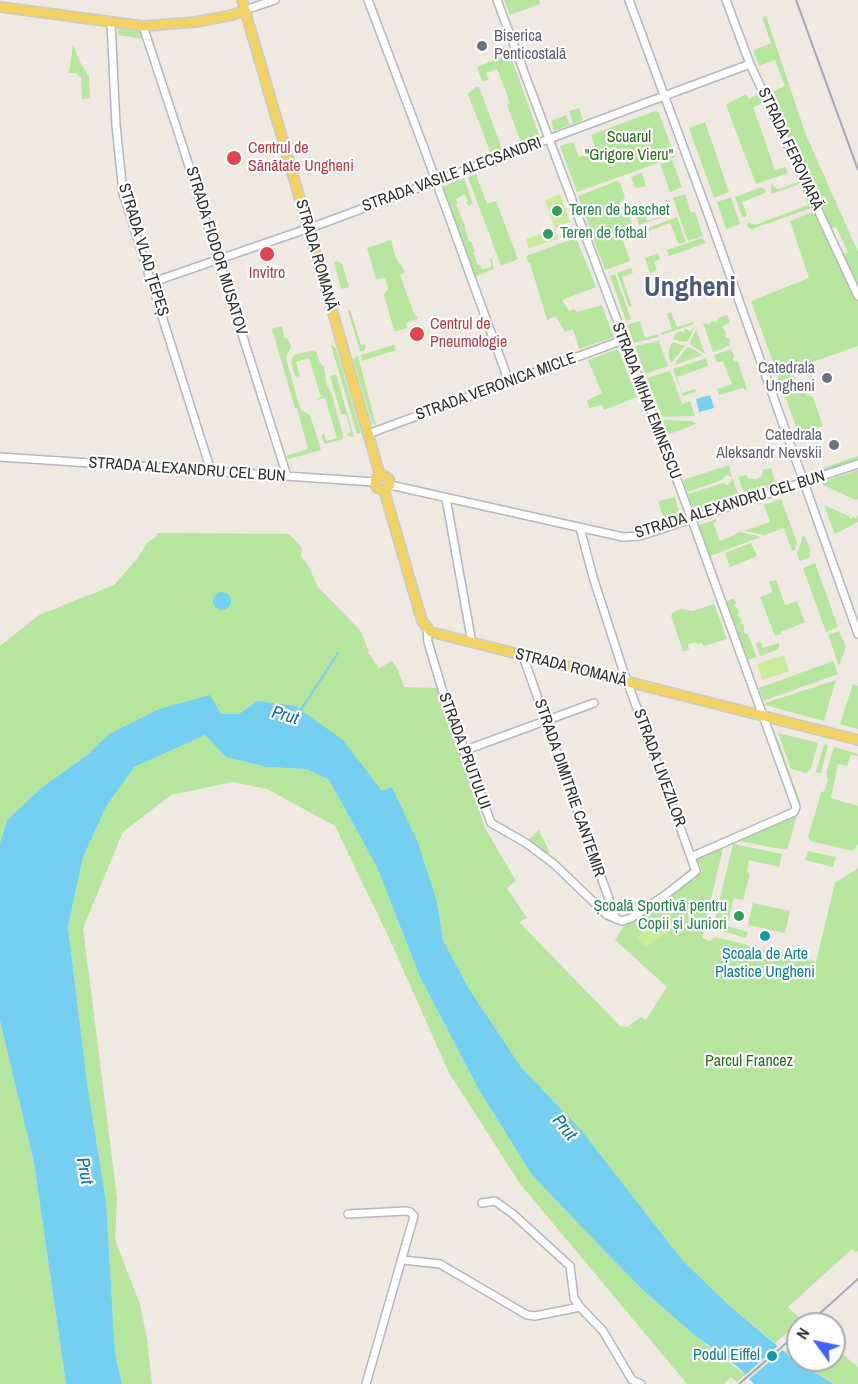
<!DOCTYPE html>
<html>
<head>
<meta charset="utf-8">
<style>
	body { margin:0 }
	#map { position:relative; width:858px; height:1384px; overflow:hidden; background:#efe9e1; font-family:"Archivo Narrow",sans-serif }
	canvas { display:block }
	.north { position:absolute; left:786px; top:1312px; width:60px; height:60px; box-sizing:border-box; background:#fff; border:2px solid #ababab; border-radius:50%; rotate:303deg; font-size:16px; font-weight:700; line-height:24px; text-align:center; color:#2e2e2e }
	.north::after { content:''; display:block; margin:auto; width:21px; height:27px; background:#4264fb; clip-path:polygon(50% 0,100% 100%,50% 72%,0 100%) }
</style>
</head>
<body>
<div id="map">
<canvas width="858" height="1384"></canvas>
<div class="north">N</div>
</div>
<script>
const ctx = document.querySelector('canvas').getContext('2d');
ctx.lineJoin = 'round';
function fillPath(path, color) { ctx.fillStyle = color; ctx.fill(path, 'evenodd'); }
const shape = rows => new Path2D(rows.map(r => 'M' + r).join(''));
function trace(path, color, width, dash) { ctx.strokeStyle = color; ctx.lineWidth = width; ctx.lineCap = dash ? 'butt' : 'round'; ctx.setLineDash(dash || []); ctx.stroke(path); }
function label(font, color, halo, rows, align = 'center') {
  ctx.font = font + ' "Archivo Narrow",sans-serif'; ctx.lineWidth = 4.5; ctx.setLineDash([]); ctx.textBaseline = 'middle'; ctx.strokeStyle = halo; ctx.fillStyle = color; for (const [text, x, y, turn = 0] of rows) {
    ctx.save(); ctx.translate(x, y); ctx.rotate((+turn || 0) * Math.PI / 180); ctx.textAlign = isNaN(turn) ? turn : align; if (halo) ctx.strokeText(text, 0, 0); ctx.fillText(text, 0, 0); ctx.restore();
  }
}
fillPath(shape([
	[504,0,539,0,540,4,510,15],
	[766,16,806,135,858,252,858,291,841,256,848,252,836,227,829,230,769,93,785,86,775,60,759,66,753,51,771,43,762,17],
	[119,29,143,31,143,39,118,35],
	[73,45,80,62,89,77,90,98,82,99,81,78,76,73,69,73],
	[508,55,511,57,539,135,521,142,507,105,510,103,497,69,486,73,489,80,482,81,477,67],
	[476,87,479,87,502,149,491,154,468,94],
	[760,93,764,103,753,107,775,170,786,167,788,173,756,184,726,105,746,94,749,99],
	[579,108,583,120,573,124,569,111],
	[655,111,659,113,675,157,577,192,560,146,573,142,579,157,591,153,595,146,591,135],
	[566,115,570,125,554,131,551,121],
	[705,122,729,192,714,198,689,128],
	[672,160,682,187,670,192,660,164],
	[642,173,646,186,635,188,631,177],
	[476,174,487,204,496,201,518,259,501,266,468,177],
	[796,176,801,176,814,207,752,229,747,227,748,222,755,225,808,205,800,184,771,194,772,183,775,188,779,189,798,182],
	[464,178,473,204,468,206,466,202,468,201,464,194,456,199,458,204,456,205,466,228,465,229,469,241,471,241,475,252,473,253,478,265,480,265,482,270,491,267,490,259,492,259,494,269,476,276,473,275,442,187],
	[617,181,621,184,625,198,619,204,623,215,629,216,633,226,625,229,627,236,622,238,630,261,605,270,578,196],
	[762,187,766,190,765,193,742,202,747,216,743,218,735,197],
	[685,194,691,212,695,212,703,236,688,241,673,198],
	[731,197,740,224,726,229,717,202],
	[665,200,667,200,671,214,639,225,637,217,644,215,646,219,648,221,669,213],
	[815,211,858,301,858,346,792,369,799,390,813,397,823,426,799,435,751,301,809,278,790,221],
	[677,217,686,242,679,244,670,223,643,233,645,229],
	[576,238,596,287,562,300,569,311,574,309,577,312,602,305,614,337,579,349,573,329,565,332,556,316,547,320,530,263,528,263,526,256],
	[702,238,706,243,669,256,667,250],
	[391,240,395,256,405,272,400,275,415,316,417,316,418,319,406,323,407,328,397,331,394,330,384,295,388,288,385,278,376,279,367,248],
	[658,253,660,259,654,262,657,270,650,273,645,258],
	[338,261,342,264,349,287,341,289,334,262],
	[631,268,633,273,622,277,632,306,629,307,617,273],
	[615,274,631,319,626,321,610,276],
	[350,310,361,345,365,344,366,347,364,351,360,351,348,311],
	[671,312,677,327,693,322,694,324,661,335,661,333,672,329,667,314],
	[727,315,730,322,722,327,726,333,725,337,730,339,730,345,713,352,703,323,710,324,712,321,716,322,718,318],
	[640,321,645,338,658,334,659,337,634,343,627,325],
	[282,326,284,338,287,338,291,346,286,358,299,405,301,410,310,415,321,450,288,459,286,456,308,449,297,408,295,408,272,329],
	[695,326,688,341,684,342,673,339,676,333,680,331,684,333,685,329,691,331],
	[696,329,705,354,691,345,690,342],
	[659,341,668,366,645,374,635,346],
	[672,342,685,346,671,363,668,353],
	[331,345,336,348,361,433,357,434],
	[394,345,396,350,362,361,361,355],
	[689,347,703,355,674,365,686,348],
	[618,349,637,397,604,410,602,405,589,408,587,400,602,393,588,360],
	[731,349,734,356,733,360,738,362,747,389,744,390,743,388,719,395,717,389,732,384,723,362,717,362,714,355],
	[313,350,316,351,320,363,324,367,327,385,332,395,343,435,343,439,325,444,321,436,324,434,326,441,337,438,325,398,315,400,321,397,309,358,296,362,300,377,295,376,291,362,294,355],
	[358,356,376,425,372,423,353,359],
	[706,358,708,366,677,377,682,393,695,389,696,392,683,396,673,369],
	[670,371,682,404,690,401,695,416,662,417,647,378],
	[336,374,354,437,348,436,347,434,351,432,346,414,341,415,330,376],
	[663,420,692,421,696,424,667,435],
	[858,456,858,461,814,477,812,470,815,471],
	[729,465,732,477,726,475,722,480,687,492,683,480],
	[771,468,776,485,745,495,738,477,746,475,749,479,757,479,762,476,763,470],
	[858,470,858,499,856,500,823,485,822,482],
	[732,479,733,479,739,497,694,512,688,494,723,483,728,485],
	[675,497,680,514,664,519,658,501],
	[781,499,797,542,795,550,792,551,784,528,765,535,744,531,770,522,764,505],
	[824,505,849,516,849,518,851,519,853,517,856,519,858,514,858,522,835,534],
	[716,519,716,521,713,523,720,541,740,532,761,537,707,557,696,526],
	[157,533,289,534,302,548,301,556,308,565,318,587,360,630,369,651,368,652,379,668,392,661,398,670,404,687,438,688,485,828,516,881,507,888,527,918,519,922,620,1026,627,1027,641,1017,646,1020,667,987,615,940,623,927,664,901,702,871,697,859,723,848,702,938,710,941,715,937,816,962,835,883,858,868,858,1251,856,1252,852,1249,788,1307,802,1320,775,1343,731,1307,683,1261,582,1131,521,1067,469,989,443,940,437,902,392,787,382,792,343,740,257,701,239,714,221,714,110,734,90,753,41,788,7,820,0,843,0,646,39,615,114,585,137,559,148,542,157,536],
	[805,536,811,552,809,553,810,557,800,561,797,553,802,541,801,537],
	[751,543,757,556,730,567,725,553],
	[815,563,838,627,826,632,803,568],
	[776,580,785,605,797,601,805,622,781,632,781,634,775,636,760,597,773,592,769,582],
	[734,598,736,603,734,606,737,608,739,611,737,615,742,620,741,623,744,625,744,633,748,635,757,657,747,660,745,660,724,602],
	[714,604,727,639,704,646,702,643,697,644,696,642,688,644,689,650,683,651,671,616,673,612,682,609,693,611],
	[839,631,846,647,839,666,828,635],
	[761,642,763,648,779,643,779,649,760,656,756,643],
	[833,661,838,674,763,701,759,688],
	[836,680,824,721,765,705,765,703],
	[853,684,858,686,858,729,840,724],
	[773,731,775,732,801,804,799,802],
	[778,733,818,743,811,769,806,773,791,769],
	[205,735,226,757,266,767,307,769,329,780,377,867,420,977,479,1090,532,1175,644,1291,693,1334,745,1375,737,1382,731,1377,724,1384,687,1384,521,1185,449,1073,390,940,335,826,267,789,233,782,171,795,123,832,83,928,117,1198,115,1240,140,1304,147,1339,152,1384,122,1384,115,1353,106,1201,88,1089,68,927,83,857,107,805,134,766],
	[824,744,828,745,821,773,816,772],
	[834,747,858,754,858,756,851,755,847,766,838,764,831,798,858,806,858,844,853,851,810,841,808,837,821,793,825,790,828,779,826,773],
	[797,816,787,850,738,841],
	[539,830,550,853,546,854,527,841],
	[733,844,782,854,779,867,749,860,747,871,750,874,743,900,734,898,727,926,748,932,746,938,713,928],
	[808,851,836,857,833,867,805,860],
	[753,903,790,911,785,933,748,925],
	[0,1021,34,1163,66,1384,0,1384],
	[798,1342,798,1360,834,1360,834,1347,858,1367,858,1384,834,1384,785,1352]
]), '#b6e59e');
fillPath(shape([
	[560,194,570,222,555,228,545,200],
	[555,229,558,239,529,248,526,239],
	[784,655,789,671,762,680,757,664],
	[663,917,672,929,645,948,637,936]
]), '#c9ec9a');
fillPath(shape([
	[710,395,714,408,699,412,696,399],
	'213 601a9 9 0 1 1 18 0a9 9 0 1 1-18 0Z',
	[210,695,221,714,239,714,257,701,295,706,343,740,382,791,392,787,418,843,437,902,443,940,469,989,521,1067,582,1131,683,1261,731,1307,792,1358,834,1384,754,1384,738,1367,693,1334,644,1291,601,1247,532,1175,479,1090,420,977,377,867,329,780,307,769,266,767,226,757,205,735,134,767,107,805,83,857,68,927,88,1089,106,1201,115,1353,122,1384,66,1384,34,1163,0,1021,0,843,7,820,41,788,90,753,109,734,159,709]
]), '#75cff0');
fillPath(shape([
	[780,1344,785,1348,747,1381,743,1377]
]), '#efe9e1');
trace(shape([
	[300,711,338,653]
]), '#75cff0', 2);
const minor = shape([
	[368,0,424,148,509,382],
	[497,0,692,520,796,807,794,812,691,857],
	[629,0,711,222,858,634],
	[726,0,750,64,858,296],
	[245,10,275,0],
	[111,23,116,125,123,193,211,471],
	[143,26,181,141,287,476],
	[153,282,321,224,750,64],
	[368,434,623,340],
	[0,457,375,482],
	[390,485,623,537,640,536,858,464],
	[446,498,472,643],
	[427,629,428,642,442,689,491,823,526,843,554,864,607,915,622,921,631,918,664,896,696,871,622,667,593,577,580,528],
	[523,656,616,919],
	[463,751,594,703],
	[482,1203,495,1201,513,1214,570,1266,574,1298,580,1307,603,1331,632,1380,641,1384],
	[348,1214,406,1211,410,1212,414,1216,366,1384],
	[403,1260,440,1264,527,1315,535,1316,580,1307]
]);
const major = shape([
	[242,0,380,475],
	[0,7,143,26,196,22,233,15,245,10],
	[380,475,385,476,389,479,390,485,384,490],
	[380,475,376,479,375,484,377,488,384,490],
	[384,490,422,621,431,632,858,740]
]);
trace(minor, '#b4b7c1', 10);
trace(major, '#c9c9c9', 12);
trace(minor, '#fff', 7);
trace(major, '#f2d163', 9);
trace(shape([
	[796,0,858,170],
	[808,1324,858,1279],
	[739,1384,798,1333]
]), '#a3a6b8', 2);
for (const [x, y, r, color] of [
	[482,46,6,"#6b7280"],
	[234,158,8,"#e0444e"],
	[557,211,6,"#2e9e5b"],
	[548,234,6,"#2e9e5b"],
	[267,254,8,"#e0444e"],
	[417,334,8,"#e0444e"],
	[827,378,6,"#6b7280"],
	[834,445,6,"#6b7280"],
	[739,916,6,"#2e9e5b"],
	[765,936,6,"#0f9aa8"],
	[772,1356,6,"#0f9aa8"]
]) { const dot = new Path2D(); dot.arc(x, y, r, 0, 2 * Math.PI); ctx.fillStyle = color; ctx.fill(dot); trace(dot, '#fff', 2); }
label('16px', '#5b616d', '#fff', [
	["Biserica",494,37,"left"],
	["Penticostală",494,55,"left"],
	["Catedrala",815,369],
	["Ungheni",815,387],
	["Catedrala",822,436],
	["Aleksandr Nevskii",822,454]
], 'right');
label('16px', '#2c6e1b', '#fff', [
	["Scuarul",629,138],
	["\"Grigore Vieru\"",629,156],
	["Parcul Francez",749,1062]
]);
label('16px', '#be3a42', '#fff', [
	["Centrul de",248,149],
	["Sănătate Ungheni",248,167],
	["Invitro",267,274,"center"],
	["Centrul de",430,325],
	["Pneumologie",430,343]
], 'left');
label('16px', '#2e2e2e', '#fff', [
	["STRADA FEROVIARĂ",790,149,65],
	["STRADA VASILE ALECSANDRI",452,175,-20],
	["STRADA VLAD ŢEPEȘ",143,250,73],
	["STRADA FIODOR MUSATOV",216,251,73],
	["STRADA ROMANĂ",316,255,74],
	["STRADA VERONICA MICLE",496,387,-20],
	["STRADA MIHAI EMINESCU",646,401,69],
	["STRADA ALEXANDRU CEL BUN",187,470,4],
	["STRADA ALEXANDRU CEL BUN",730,505,-17],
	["STRADA ROMANĂ",571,668,14],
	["STRADA PRUTULUI",464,751,70],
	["STRADA LIVEZILOR",659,768,70],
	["STRADA DIMITRIE CANTEMIR",569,788,71]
]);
label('16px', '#27864d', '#fff', [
	["Teren de baschet",569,211],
	["Teren de fotbal",560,234],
	["Școală Sportivă pentru",727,907,"right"],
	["Copii și Juniori",727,925,"right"]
], 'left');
label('16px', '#0d838f', '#fff', [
	["Școala de Arte",765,955],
	["Plastice Ungheni",765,973],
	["Podul Eiffel",760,1356,"right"]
]);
label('italic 18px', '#0d6fa3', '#fff', [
	["Prut",285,716,16],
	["Prut",564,1128,51],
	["Prut",84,1171,79]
]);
label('bold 28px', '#4d5680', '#fff', [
	["Ungheni",690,288]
]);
</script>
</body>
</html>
